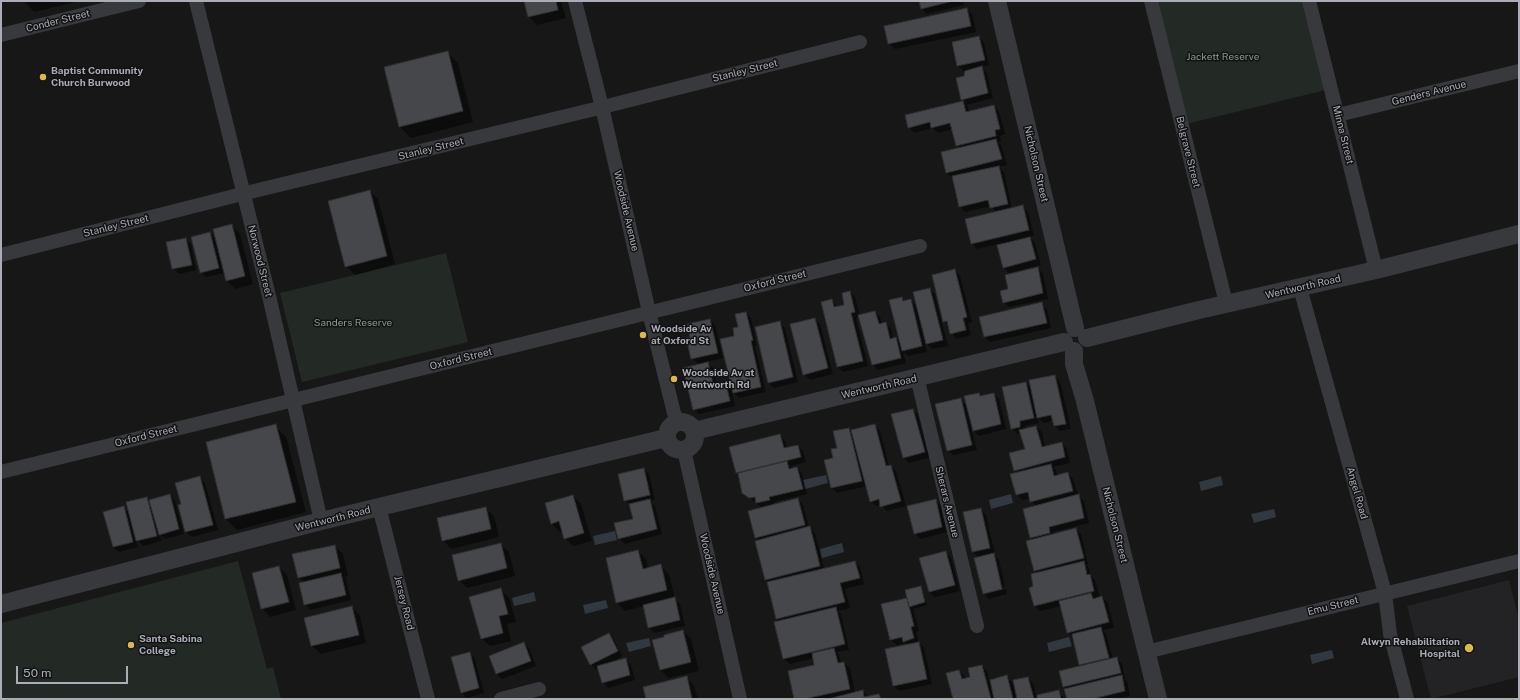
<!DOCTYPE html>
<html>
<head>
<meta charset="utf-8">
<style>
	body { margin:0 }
	#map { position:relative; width:1520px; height:700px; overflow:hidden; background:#171718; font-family:"Public Sans",sans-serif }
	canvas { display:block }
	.frame { position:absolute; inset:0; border:2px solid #aaadb6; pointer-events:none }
	.scale { position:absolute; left:16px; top:666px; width:112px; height:18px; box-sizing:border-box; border:2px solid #aaadb6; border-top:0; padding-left:5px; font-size:12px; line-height:14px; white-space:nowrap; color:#aaadb6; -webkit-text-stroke:3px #121213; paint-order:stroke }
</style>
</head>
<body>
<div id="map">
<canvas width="1520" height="700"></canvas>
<div class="frame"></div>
<div class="scale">50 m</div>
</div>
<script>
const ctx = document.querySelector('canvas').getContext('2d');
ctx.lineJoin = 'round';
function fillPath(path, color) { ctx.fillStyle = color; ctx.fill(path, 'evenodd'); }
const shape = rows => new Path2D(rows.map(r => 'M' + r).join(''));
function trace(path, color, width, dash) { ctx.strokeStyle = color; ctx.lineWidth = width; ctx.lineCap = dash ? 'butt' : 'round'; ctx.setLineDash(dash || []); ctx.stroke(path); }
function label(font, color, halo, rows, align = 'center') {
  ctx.font = font + ' "Public Sans",sans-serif'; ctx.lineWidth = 3; ctx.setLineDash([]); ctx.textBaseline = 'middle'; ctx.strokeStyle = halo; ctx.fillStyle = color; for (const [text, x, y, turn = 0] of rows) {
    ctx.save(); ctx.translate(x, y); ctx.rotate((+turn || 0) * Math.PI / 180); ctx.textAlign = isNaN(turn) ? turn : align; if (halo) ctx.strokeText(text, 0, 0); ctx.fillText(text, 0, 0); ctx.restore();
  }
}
fillPath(shape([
	[1509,580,1519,619,1519,677,1431,699,1407,606]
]), '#232325');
fillPath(shape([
	[1151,1,1309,1,1330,89,1182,125],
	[446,253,468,342,302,382,280,293],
	[238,561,267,669,273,667,281,699,1,699,1,623]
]), '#232a25');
fillPath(shape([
	[826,475,828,483,805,489,803,480],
	[1221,476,1223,485,1201,491,1199,482],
	[1011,494,1013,503,991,509,989,500],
	[1274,509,1276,517,1254,523,1251,514],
	[615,531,617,540,595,545,593,536],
	[842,543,844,552,822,558,820,549],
	[534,592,536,601,514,606,512,598],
	[606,600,608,608,585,614,583,605],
	[1069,637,1072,646,1049,652,1047,643],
	[649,638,651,646,629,652,626,643],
	[1332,650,1334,658,1312,664,1310,655]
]), '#323840');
fillPath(shape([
	[25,1,80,1,34,12,26,3],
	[525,1,561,1,566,18,537,25,529,17],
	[920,1,963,1,964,5,927,14,921,8],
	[966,9,972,14,976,32,895,49,889,44,886,27],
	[979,37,984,43,989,65,981,67,987,73,993,98,966,105,968,107,969,113,994,106,999,112,1005,134,1000,136,1001,141,998,142,1001,145,1007,165,999,167,1004,172,1012,209,1023,206,1028,212,1034,236,1029,237,1035,243,1041,265,1009,273,1003,267,998,244,977,249,972,244,996,212,991,206,965,212,960,206,953,178,947,173,942,153,960,149,957,145,953,129,938,133,933,128,914,133,909,127,906,116,965,101,962,99,966,71,964,71,958,66,953,43],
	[447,52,458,63,473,122,411,138,400,127,385,68],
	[370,191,378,199,395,264,355,275,346,266],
	[231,225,240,234,253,284,235,289,227,281,225,273,206,277,201,272,210,233,217,240],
	[185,239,191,244,196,270,179,274,173,268],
	[1037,268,1043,274,1048,299,1009,307,1003,302,1009,290],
	[955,270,960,276,972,322,968,323,971,335,957,339,951,333,950,327,944,321],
	[930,289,935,295,948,346,932,349,925,342,927,352,908,356,903,351,906,363,878,370,873,365,860,317,856,318,868,366,843,372,838,367,832,300,837,307,846,305,850,292,855,297,860,316,875,312,880,317,882,324,885,323,891,329,893,339,895,338,901,344,902,298,906,302,911,300,918,308],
	[1041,303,1047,309,1051,328,990,342,985,337,980,318],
	[746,313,751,318,757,346,755,346,766,392,739,398,732,391,735,406,699,414,694,409,699,365,692,358,691,338,710,320,715,325,723,358,706,362,713,368,717,387,726,385,733,392,736,337],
	[815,319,820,324,833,374,810,380,804,374],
	[780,323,785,328,798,382,774,388,768,382],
	[1054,376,1060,381,1071,429,1060,431,1055,426,1054,420,1044,423,1038,417,1039,423,1025,426,1025,430,1036,427,1042,432,1045,447,1061,443,1067,449,1070,463,1053,467,1056,470,1058,476,1068,473,1073,479,1078,495,1084,501,1089,523,1053,532,1054,535,1075,529,1081,534,1088,564,1086,565,1089,568,1091,576,1095,580,1100,598,1102,597,1108,603,1114,628,1103,630,1106,634,1113,659,1117,658,1122,664,1125,678,1124,679,1127,681,1130,696,1118,699,1068,699,1067,689,1064,686,1082,667,1080,664,1074,638,1068,632,1061,606,1040,611,1035,606,1035,587,1038,574,1035,571,1028,542,1033,540,1031,538,1024,509,1036,506,1031,501,1030,498,1022,500,1017,494,1017,473,1014,470,1026,450,1021,433,1017,434,1012,428,1026,383,1032,389],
	[978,394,982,397,993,394,999,399,1006,429,979,436,971,428,977,450,953,455,948,450,960,399,968,407],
	[913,410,918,415,929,458,909,463,904,458],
	[874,425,880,431,889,466,891,466,896,471,906,506,887,511,881,505,876,506,871,501,867,486,837,493,832,488,834,459,838,449,849,429,852,431],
	[275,426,286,437,306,512,237,530,226,519,207,443],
	[780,436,785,441,787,448,798,446,803,451,806,462,791,466,792,469,797,468,802,474,807,494,774,502,775,505,798,499,803,505,809,527,815,533,824,569,855,562,860,567,864,584,845,589,850,608,838,611,841,614,849,650,837,652,839,655,841,663,844,663,850,668,855,693,862,691,868,696,879,695,883,699,795,699,816,666,814,658,790,664,784,659,779,622,777,619,768,583,769,583,766,580,759,540,756,537,762,508,743,492,731,447],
	[644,469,649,474,655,500,650,501,655,506,662,534,625,544,619,538,634,519,631,506,625,500],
	[199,477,205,483,218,530,192,537,186,532,182,505],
	[170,495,175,501,184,534,165,539,160,535,162,541,143,546,136,539,138,547,119,552,113,547,104,512,123,507,130,514,147,498,150,501],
	[573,496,581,504,592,541,573,546,565,538,563,531,560,532,552,524],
	[935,500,941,505,947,532,920,539,915,533],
	[485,508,494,516,499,537,451,549,443,540],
	[981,509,986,515,995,554,993,554,999,560,1005,587,986,592,986,594,1006,589,1007,594,989,599,983,593,979,558,973,552,965,513],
	[500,544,509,552,515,576,467,588,459,580],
	[334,546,343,554,348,576,344,577,346,579,351,600,310,610,305,604,304,582,298,577],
	[637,551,646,559,648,568,660,565,669,574,675,599,680,604,685,626,654,633,649,627,644,606,625,611,617,603],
	[946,552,951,558,960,591,935,597,929,592],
	[279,567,287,575,296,610,270,617,262,608],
	[921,587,923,590,927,605,913,609,919,631,916,632,919,643,924,648,932,684,899,691,894,686,908,645,906,643,897,645,891,640,906,600],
	[501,590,509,598,516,622,507,624,511,641,490,646,481,638],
	[352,607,360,616,366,643,321,654,312,646,306,619],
	[683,631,691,639,699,671,669,678,660,670],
	[609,634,614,640,622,656,612,663,626,659,631,665,635,680,608,688,603,682,599,668,596,670,591,664],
	[524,643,529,648,536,666,502,679,497,674,490,656],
	[469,653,475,659,484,693,467,698,462,693],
	[982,666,987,671,989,681,1007,677,1014,684,1028,678,1033,683,1037,697,1058,691,1065,699,954,699,959,671,965,677,965,679,971,678],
	[686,677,694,686,698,699,647,699]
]), '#0007');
const building = shape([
	[524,1,556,1,558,10,528,17,524,1],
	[919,1,953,1,921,9,919,1],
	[967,8,971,26,888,44,884,26,967,8],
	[979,36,985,60,957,66,952,42,979,36],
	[448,51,463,111,399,127,384,67,448,51],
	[982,66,988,93,961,100,956,78,964,76,965,71,982,66],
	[963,101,966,112,994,105,1000,129,995,130,996,136,956,146,950,123,931,128,930,122,908,128,905,115,963,101],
	[996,139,1002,159,946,173,941,152,996,139],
	[999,166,1008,204,990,208,988,200,959,207,952,176,999,166],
	[370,190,387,256,345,267,328,201,370,190],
	[1023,205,1029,230,971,244,965,219,1023,205],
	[232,224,245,276,226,281,213,229,232,224],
	[210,232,219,268,200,273,191,237,210,232],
	[1030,237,1036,259,1003,268,997,245,1030,237],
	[186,238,192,265,172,269,166,242,186,238],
	[1038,267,1043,293,1003,303,1000,291,1008,289,1005,275,1038,267],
	[955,269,967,317,963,318,966,330,950,334,947,321,943,322,932,275,955,269],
	[930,288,943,340,926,344,913,292,930,288],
	[850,291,855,312,851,313,863,361,837,367,821,302,832,299,834,307,844,305,842,293,850,291],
	[902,297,903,301,911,299,922,346,902,351,889,300,902,297],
	[1042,302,1047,323,984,337,979,317,1042,302],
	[875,311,879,324,886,322,890,339,896,337,901,358,872,365,858,315,875,311],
	[746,312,753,340,751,341,761,387,733,393,720,339,734,336,733,328,738,327,735,314,746,312],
	[815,318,828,368,803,375,790,324,815,318],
	[710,319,718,353,691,359,686,338,690,337,687,324,710,319],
	[780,321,793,377,768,383,755,327,780,321],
	[708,362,714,387,726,384,730,401,693,410,683,368,708,362],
	[1055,375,1066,424,1054,426,1051,415,1037,418,1029,380,1055,375],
	[1026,382,1034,418,1020,421,1020,427,1011,429,1002,387,1026,382],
	[979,393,980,396,994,393,1001,424,973,431,964,396,979,393],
	[961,398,972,445,947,451,935,404,961,398],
	[913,409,925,452,903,458,891,414,913,409],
	[276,424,296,502,225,519,206,442,276,424],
	[875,424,886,466,891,465,901,501,880,507,879,499,870,502,851,430,875,424],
	[1036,426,1042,447,1062,442,1065,457,1014,471,1009,453,1025,449,1019,430,1036,426],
	[849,428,862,481,831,488,824,460,833,458,831,449,837,448,833,431,849,428],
	[780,434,784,448,798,445,801,457,736,473,729,447,780,434],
	[787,461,789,469,797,467,803,489,769,497,770,500,756,503,755,497,749,498,742,493,738,473,787,461],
	[1051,464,1054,476,1068,472,1073,491,1030,502,1028,492,1016,495,1010,474,1051,464],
	[644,468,650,495,624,501,618,474,644,468],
	[200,476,213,525,185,532,178,505,181,504,175,483,200,476],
	[170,494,179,529,159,535,149,500,170,494],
	[1079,494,1084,518,1049,527,1050,533,1030,538,1023,509,1079,494],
	[573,495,584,533,564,539,559,521,551,524,545,503,573,495],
	[147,497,157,536,136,541,126,502,147,497],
	[798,498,805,525,755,538,748,511,798,498],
	[650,499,657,529,618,539,614,523,633,519,629,504,650,499],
	[936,499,942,527,914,534,907,506,936,499],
	[124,506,133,542,113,547,103,512,124,506],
	[486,507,491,529,442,541,437,518,486,507],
	[981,508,990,548,972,552,963,512,981,508],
	[810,526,820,566,765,580,755,541,810,526],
	[1076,528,1084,558,1034,571,1026,541,1076,528],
	[501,543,507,568,458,581,452,555,501,543],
	[335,545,340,568,298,578,292,554,335,545],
	[638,550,643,569,661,564,667,590,616,603,606,558,638,550],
	[946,551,955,585,929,592,919,558,946,551],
	[994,553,1002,589,983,594,974,558,994,553],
	[855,561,860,578,840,583,845,602,776,619,767,582,855,561],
	[1084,561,1087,575,1090,574,1094,591,1034,606,1029,588,1033,586,1031,574,1084,561],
	[279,566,289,602,261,609,252,573,279,566],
	[341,573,346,595,304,605,299,583,341,573],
	[921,586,925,602,909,607,905,590,921,586],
	[501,588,508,614,499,616,503,633,481,639,469,597,501,588],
	[1091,593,1093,599,1102,596,1109,622,1067,633,1059,601,1091,593],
	[675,597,680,620,648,628,643,605,675,597],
	[907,598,914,626,911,627,914,638,903,642,902,637,890,640,881,604,907,598],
	[352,606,359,635,311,646,304,618,352,606],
	[836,607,845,644,783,659,774,622,836,607],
	[1101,627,1109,658,1079,665,1072,634,1101,627],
	[683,630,691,662,660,670,652,640,664,637,664,635,683,630],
	[609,633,618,651,590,665,581,647,609,633],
	[524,642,531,661,496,674,489,656,524,642],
	[919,642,927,679,893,686,885,649,919,642],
	[834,648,838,663,844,662,850,689,804,699,794,699,788,671,814,665,812,653,834,648],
	[470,652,479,688,461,693,451,657,470,652],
	[1117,657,1121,673,1063,687,1059,671,1117,657],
	[626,658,630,675,602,683,597,666,626,658],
	[982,665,991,699,953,699,946,673,959,670,962,679,970,677,968,668,982,665],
	[1007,675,1013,699,994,699,990,680,1007,675],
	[1122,675,1125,691,1092,699,1067,699,1064,689,1122,675],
	[687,676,692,699,646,699,643,687,687,676],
	[1028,677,1034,699,1017,699,1013,680,1028,677],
	[863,690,864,697,879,694,881,699,828,699,863,690],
	[1059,690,1061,699,1037,699,1037,695,1059,690]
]);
fillPath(building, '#46474a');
trace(building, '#313134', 1);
trace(shape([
	[196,1,269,296,321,521],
	[575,1,602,107,649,312,674,413,678,422],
	[1151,1,1226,303],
	[1309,1,1376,270],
	[1,35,139,1],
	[1338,115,1519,71],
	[1,255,254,191,595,109,860,42],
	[1300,288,1385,593,1390,634,1407,699],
	[917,377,977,626],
	[684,450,740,699],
	[1,472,920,246],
	[379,507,428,699],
	[1146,652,1519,561],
	[501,699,539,689]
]), '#38393d', 14);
trace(shape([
	[997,1,1075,328],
	[1087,338,1199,310,1376,270,1519,234],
	[1074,351,1074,364,1085,401,1158,699],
	'667 436a14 14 0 1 1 28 0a14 14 0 1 1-28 0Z',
	[694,431,1064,342],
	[1,604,321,521,666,438]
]), '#38393d', 18);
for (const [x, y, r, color] of [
	[43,77,4,"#dbb84c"],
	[643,335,4,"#dbb84c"],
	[674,379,4,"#dbb84c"],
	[131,645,4,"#dbb84c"],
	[1469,648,5,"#dbb84c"]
]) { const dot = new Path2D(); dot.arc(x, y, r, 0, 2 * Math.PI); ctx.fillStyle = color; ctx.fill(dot); trace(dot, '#121213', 1.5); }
label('10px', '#aaadb6', '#121213', [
	["Conder Street",58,21,-14],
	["Stanley Street",745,71,-14],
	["Genders Avenue",1429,93,-14],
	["Minna Street",1343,135,76],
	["Stanley Street",431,149,-14],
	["Belgrave Street",1188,152,76],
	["Nicholson Street",1036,164,77],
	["Woodside Avenue",626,211,77],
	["Stanley Street",116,226,-14],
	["Norwood Street",260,261,76],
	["Oxford Street",775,281,-14],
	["Wentworth Road",1303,287,-13],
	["Oxford Street",461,359,-14],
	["Wentworth Road",879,387,-13],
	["Oxford Street",146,436,-14],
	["Angel Road",1357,493,74],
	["Sherars Avenue",947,502,76],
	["Wentworth Road",333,519,-14],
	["Nicholson Street",1115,525,76],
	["Woodside Avenue",712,574,77],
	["Jersey Road",404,603,76],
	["Emu Street",1333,606,-14]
]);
label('10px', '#849f88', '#121213', [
	["Jackett Reserve",1223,57],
	["Sanders Reserve",353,323]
]);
label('bold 10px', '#aaadb6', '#121213', [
	["Baptist Community",51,71],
	["Church Burwood",51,83],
	["Woodside Av",651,329],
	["at Oxford St",651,341],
	["Woodside Av at",682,373],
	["Wentworth Rd",682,385],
	["Santa Sabina",139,639],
	["College",139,651],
	["Alwyn Rehabilitation",1460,642,"right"],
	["Hospital",1460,654,"right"]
], 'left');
</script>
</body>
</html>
